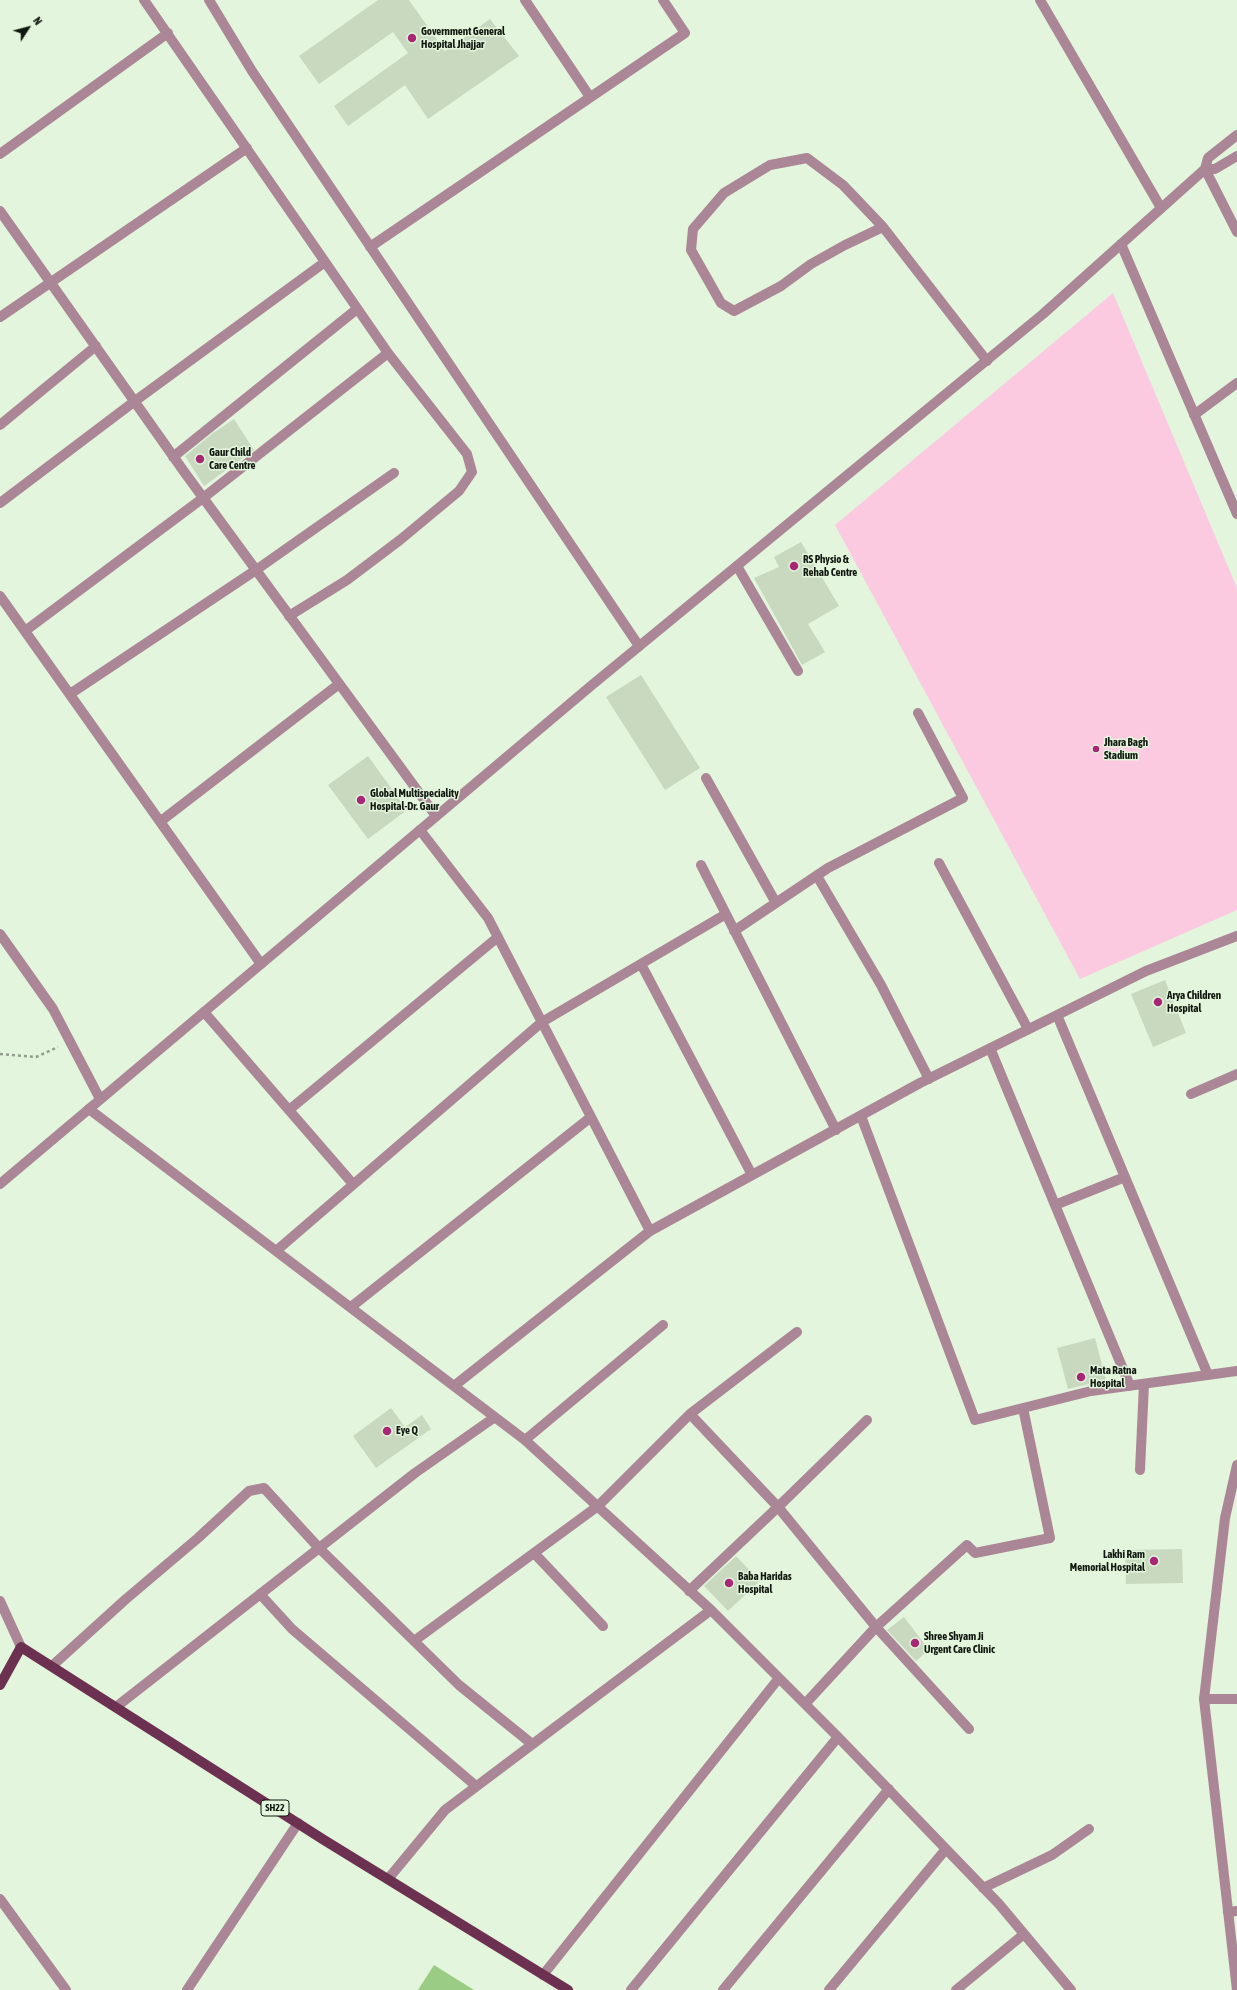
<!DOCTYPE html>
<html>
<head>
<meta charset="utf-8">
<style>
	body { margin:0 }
	#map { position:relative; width:1237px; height:1990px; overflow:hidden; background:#e3f5dc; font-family:"Asap Condensed",sans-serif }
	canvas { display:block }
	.north { position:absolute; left:8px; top:8px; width:40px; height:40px; -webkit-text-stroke:3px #e3f5dc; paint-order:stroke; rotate:54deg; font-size:11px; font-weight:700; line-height:16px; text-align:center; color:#10170e }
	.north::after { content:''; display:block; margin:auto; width:14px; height:18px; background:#10170e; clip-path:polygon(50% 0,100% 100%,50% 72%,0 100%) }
</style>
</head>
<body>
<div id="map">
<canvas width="1237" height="1990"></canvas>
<div class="north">N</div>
</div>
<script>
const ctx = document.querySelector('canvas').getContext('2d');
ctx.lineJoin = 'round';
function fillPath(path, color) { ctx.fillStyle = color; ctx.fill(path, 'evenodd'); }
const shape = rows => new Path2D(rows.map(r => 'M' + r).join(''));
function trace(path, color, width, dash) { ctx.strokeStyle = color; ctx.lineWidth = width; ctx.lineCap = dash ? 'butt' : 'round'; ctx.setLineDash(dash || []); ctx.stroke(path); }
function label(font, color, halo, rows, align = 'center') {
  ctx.font = font + ' "Asap Condensed",sans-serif'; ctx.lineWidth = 3; ctx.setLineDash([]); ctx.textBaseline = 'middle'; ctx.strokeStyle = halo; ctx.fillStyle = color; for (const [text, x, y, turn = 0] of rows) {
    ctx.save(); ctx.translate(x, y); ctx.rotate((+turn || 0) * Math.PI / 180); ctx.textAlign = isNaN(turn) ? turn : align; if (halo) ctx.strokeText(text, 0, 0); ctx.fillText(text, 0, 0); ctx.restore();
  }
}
fillPath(shape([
	[1113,293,1237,588,1237,910,1080,979,835,525]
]), '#fbcae1');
fillPath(shape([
	[434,1965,474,1990,418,1990]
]), '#9bcc85');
fillPath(shape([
	[378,0,409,0,445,51,490,19,519,56,428,119,405,85,348,126,334,106,408,53,393,32,319,84,299,56],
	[234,419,254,450,204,486,185,456,213,433],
	[801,542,839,606,808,624,825,652,802,665,754,578,779,567,774,557],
	[641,675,700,768,665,790,606,697],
	[368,756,407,810,368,839,328,785],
	[1165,980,1186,1033,1153,1047,1131,994],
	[1095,1338,1106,1380,1068,1389,1057,1348],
	[391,1408,405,1427,422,1415,431,1429,376,1468,353,1436],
	[1182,1549,1183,1583,1126,1584,1125,1550],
	[736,1556,760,1581,728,1611,704,1586],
	[904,1617,929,1650,916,1661,887,1630]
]), '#c8d9c0');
trace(shape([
	[0,1054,36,1057,58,1047]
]), '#909e8b', 2.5, [3, 3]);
trace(shape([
	[209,0,252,71,639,646],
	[525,0,590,97],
	[883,227,845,245,811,264,781,286,734,311,721,303,691,250,693,229,724,193,770,165,807,158,843,185,883,227,987,361],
	[370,247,685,33,663,0]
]), '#aa8697', 10);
trace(shape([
	[144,0,388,353,467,454,472,472,459,491,400,540,347,580,289,616],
	[1040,0,1161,208],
	[0,154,168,33],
	[1205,169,1237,232],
	[0,211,185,473,436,816],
	[1121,244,1237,514],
	[0,317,247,148],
	[1194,415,1237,383],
	[0,425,96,346],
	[173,457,357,309],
	[0,503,135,401,325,262],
	[737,566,798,671],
	[0,596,261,964],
	[25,631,203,498,388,353],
	[70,694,256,570,394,473],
	[706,778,776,903],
	[161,821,339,684],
	[420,830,488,918,650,1231],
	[939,863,1028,1029],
	[701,865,836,1130],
	[817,876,881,985,929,1079],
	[734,931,828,868,963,798,918,713],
	[0,934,53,1009,100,1099],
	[641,964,752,1175],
	[204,1012,353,1184],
	[1057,1015,1208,1375],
	[990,1048,1130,1386],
	[1191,1094,1237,1074],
	[89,1109,525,1440,711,1610,838,1737,999,1904,1071,1990],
	[289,1110,498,937],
	[861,1116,975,1420,1091,1391,1237,1371],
	[1055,1205,1125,1177],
	[276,1251,542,1022,726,914],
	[351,1307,591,1117],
	[454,1386,650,1231,920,1083,1146,971,1237,936],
	[690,1414,778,1507,876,1627,969,1729],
	[525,1440,663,1325],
	[1140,1470,1144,1384],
	[534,1553,603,1626],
	[689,1591,778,1507,867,1420],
	[260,1594,292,1629,476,1786],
	[414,1641,598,1506,690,1414,797,1332],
	[52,1666,126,1599,198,1538,249,1491,264,1488,319,1548,459,1685,532,1744],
	[1204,1699,1237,1699],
	[805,1704,876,1627,967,1545,975,1553,1050,1538,1023,1408],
	[116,1707,415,1473,495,1417],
	[388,1879,445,1810,711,1610],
	[983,1888,1052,1855,1089,1829],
	[0,1899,66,1990],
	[1228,1912,1237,1911],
	[543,1975,779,1678],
	[187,1990,298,1823],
	[631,1990,838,1737],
	[723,1990,889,1789],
	[829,1990,946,1849],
	[956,1990,1024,1934]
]), '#aa8697', 10);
trace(shape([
	[1205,169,1215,169,1237,156],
	[0,1184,592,685,1043,314,1205,169,1208,158,1237,135],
	[0,1601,21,1647],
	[1237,1990,1204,1699,1225,1518,1237,1465]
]), '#aa8697', 10);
trace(shape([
	[0,1685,21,1647,324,1840,568,1990]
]), '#6c3051', 10);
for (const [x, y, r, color] of [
	[412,38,5,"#a72775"],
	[200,459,5,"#a72775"],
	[794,566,5,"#a72775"],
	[1096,749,4,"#a72775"],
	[361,800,5,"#a72775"],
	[1158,1002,5,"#a72775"],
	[1081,1377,5,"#a72775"],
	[387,1431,5,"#a72775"],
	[1154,1561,5,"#a72775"],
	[729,1583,5,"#a72775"],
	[915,1643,5,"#a72775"]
]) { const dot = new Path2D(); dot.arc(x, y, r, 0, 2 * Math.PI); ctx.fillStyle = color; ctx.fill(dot); trace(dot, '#e3f5dc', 1.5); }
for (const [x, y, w] of [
	[275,1808,28]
]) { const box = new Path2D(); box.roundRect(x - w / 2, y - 8, w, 16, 3); ctx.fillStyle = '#e3f5dc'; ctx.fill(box); trace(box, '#10170e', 1); }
label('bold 10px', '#10170e', null, [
	["SH22",275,1808]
]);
label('bold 11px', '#10170e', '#e3f5dc', [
	["Government General",421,32],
	["Hospital Jhajjar",421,45],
	["Gaur Child",209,453],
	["Care Centre",209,466],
	["RS Physio &",803,560],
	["Rehab Centre",803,573],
	["Jhara Bagh",1104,743],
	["Stadium",1104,756],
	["Global Multispeciality",370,794],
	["Hospital-Dr. Gaur",370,807],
	["Arya Children",1167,996],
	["Hospital",1167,1009],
	["Mata Ratna",1090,1371],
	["Hospital",1090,1384],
	["Eye Q",396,1431],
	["Lakhi Ram",1145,1555,"right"],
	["Memorial Hospital",1145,1568,"right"],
	["Baba Haridas",738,1577],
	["Hospital",738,1590],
	["Shree Shyam Ji",924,1637],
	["Urgent Care Clinic",924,1650]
], 'left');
</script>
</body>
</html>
